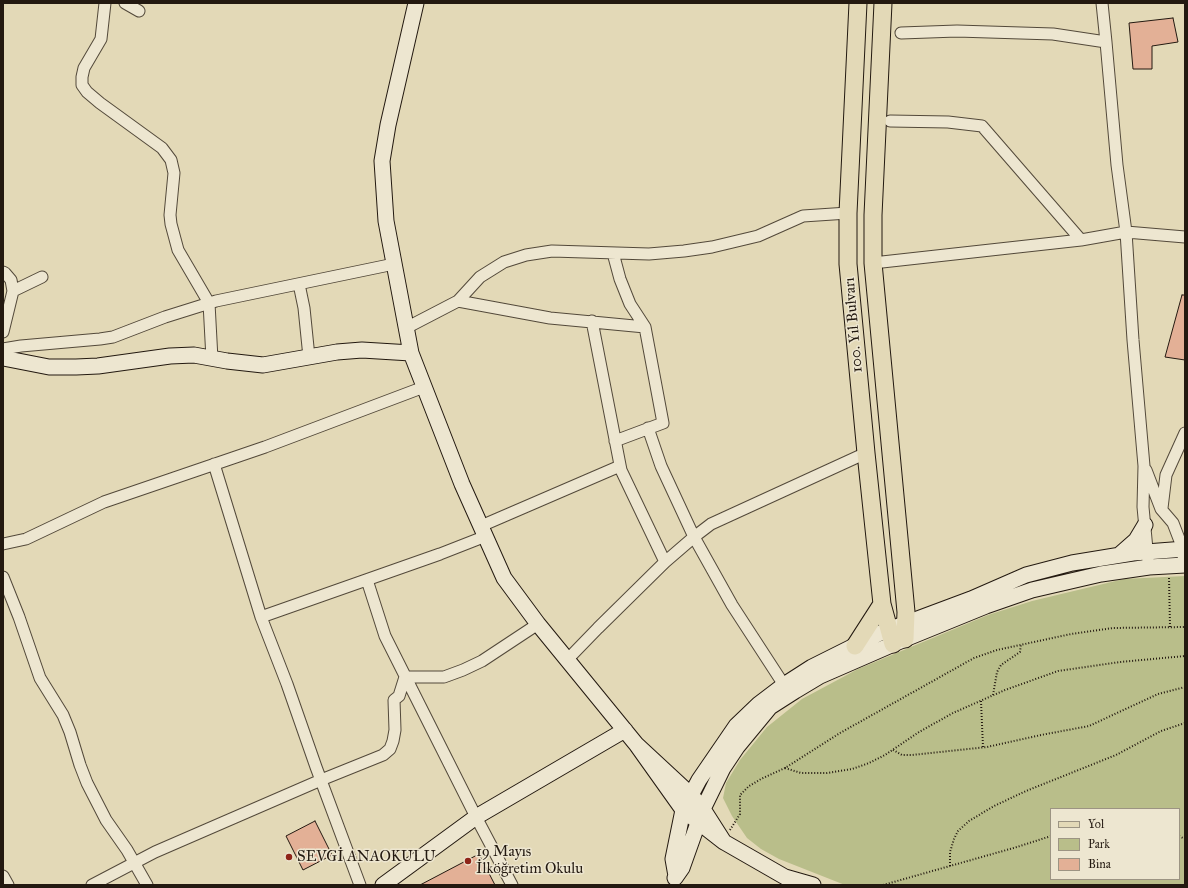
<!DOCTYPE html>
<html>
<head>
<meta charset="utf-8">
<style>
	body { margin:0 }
	#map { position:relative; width:1188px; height:888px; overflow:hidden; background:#e3d9b7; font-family:"IM FELL Great Primer",serif }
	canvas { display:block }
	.frame { position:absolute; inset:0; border:4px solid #231910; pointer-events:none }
	.legend { position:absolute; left:1050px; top:808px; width:130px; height:72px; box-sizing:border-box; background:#ede6d0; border:1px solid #9c9483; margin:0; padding:5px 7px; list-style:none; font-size:12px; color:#231910 }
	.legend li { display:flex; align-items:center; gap:8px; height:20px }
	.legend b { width:20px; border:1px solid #9c9483 }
</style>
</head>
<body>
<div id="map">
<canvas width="1188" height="888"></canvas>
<div class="frame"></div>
<ul class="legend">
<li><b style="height:5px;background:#e3d9b7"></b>Yol</li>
<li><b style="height:11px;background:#b9be8a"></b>Park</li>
<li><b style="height:11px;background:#e3b096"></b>Bina</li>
</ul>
</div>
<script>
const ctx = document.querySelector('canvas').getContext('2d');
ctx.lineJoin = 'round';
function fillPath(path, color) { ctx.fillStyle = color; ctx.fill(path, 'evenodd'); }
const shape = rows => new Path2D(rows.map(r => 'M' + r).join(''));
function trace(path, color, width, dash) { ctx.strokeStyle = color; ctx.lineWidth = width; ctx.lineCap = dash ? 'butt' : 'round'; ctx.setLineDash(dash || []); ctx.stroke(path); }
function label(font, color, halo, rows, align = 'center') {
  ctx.font = font + ' "IM FELL Great Primer",serif'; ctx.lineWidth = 3; ctx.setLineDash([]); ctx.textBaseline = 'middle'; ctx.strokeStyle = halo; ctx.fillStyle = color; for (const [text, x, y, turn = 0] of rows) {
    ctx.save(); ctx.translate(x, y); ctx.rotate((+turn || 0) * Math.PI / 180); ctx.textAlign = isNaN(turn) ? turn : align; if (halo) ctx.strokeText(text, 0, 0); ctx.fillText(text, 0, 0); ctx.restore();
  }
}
fillPath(shape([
	[1185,576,1185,885,845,885,779,859,761,849,747,838,732,816,723,798,726,783,740,760,767,727,802,699,858,669,988,615,1032,601,1124,579],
	[1051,809,1179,809,1179,879,1051,879]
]), '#b9be8a');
const building = shape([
	[1173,18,1178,42,1152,46,1152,69,1133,69,1129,23,1173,18],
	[1182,295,1185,295,1185,360,1165,357,1182,295],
	[315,821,332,855,303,870,286,836,315,821],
	[479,854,495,885,420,885,479,854]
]);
fillPath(building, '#e3b096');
trace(building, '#231910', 1);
const street = shape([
	[105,3,101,39,84,68,82,77,82,85,87,92,100,103,162,148,171,160,174,173,170,215,171,224,178,250,209,303,212,359],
	[125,3,139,11],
	[901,33,957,31,1053,34,1106,42,1102,3],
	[1106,42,1117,165,1126,232,1133,340,1144,466,1143,507,1148,560],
	[890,121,948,122,982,126,1081,240],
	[613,253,620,279,630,304,645,327,663,423,615,441],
	[873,263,1081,240,1126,232,1185,237],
	[3,272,5,273,11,280,13,291,3,332],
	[299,284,304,308,309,357],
	[13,291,42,277],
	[458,301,550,318,645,327],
	[592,321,621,470,665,562],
	[406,328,458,301,480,277,504,262,526,255,552,251,649,254,684,251,712,247,758,236,803,216,848,213],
	[3,349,21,346,100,339,113,337,165,317,216,301,394,264],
	[648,428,661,466,694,537,732,605,784,685],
	[214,464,261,617,287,684,316,767,360,885],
	[1146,470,1161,509,1173,523,1183,549,1183,556],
	[1162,508,1166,475,1185,433],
	[481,526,620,466],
	[3,544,26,539,104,502,265,447,424,387],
	[3,577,19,617,40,678,63,715,70,732,80,765,87,783,106,820,127,850,147,885],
	[367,580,385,636,476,817,512,885],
	[261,617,440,554,486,536],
	[567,660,598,628,665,562,694,537,711,524,866,453],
	[3,876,8,885],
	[92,885,155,852,321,780,383,755,390,749,393,741,395,730,394,700,399,696,405,677,444,677,463,670,482,661,538,624]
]);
const secondary = shape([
	[416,3,388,125,382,161,386,221,411,353,462,484,504,578,538,624,636,744],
	[3,358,49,367,76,367,98,366,170,356,194,355,227,361,263,365,337,352,362,350,411,353],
	[1119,555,1136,540,1145,525],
	[636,744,691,795,703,809,724,842,683,810,636,744],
	[724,842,785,877,813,885],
	[676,876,673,859,683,810,699,780,736,726,759,704,784,685,812,667,880,633,971,599,1026,575,1072,563,1133,553,1185,549],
	[675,878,682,868,703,809,723,768,737,747,770,707,795,691,820,676,905,639,986,606,1032,590,1101,574,1149,567,1185,565],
	[383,885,476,817,625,730]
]);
const primary = shape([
	[858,3,848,213,848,264,866,453,882,604,893,644],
	[883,3,873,215,873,263,906,612,905,639],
	[855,646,882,604]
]);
trace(street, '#53493a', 13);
trace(secondary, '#231910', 17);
trace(primary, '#231910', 19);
trace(shape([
	[1169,578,1170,627],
	[993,695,997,672,1001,665,1020,652,1021,644],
	[981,701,983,747],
	[893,750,902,755,912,755,987,747,1041,735,1089,726,1158,694,1185,687],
	[785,768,801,773,827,773,852,769,869,763,885,755,919,732,953,713,1005,690,1058,671,1120,662,1185,656],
	[730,830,740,814,740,795,749,786,761,779,785,768,840,733,974,658,997,650,1071,634,1113,628,1185,627],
	[1179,836,1185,839],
	[950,866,950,852,954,839,958,831,969,821,994,806,1026,791,1116,755,1161,731,1185,723],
	[883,885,1017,847,1051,836]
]), '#231910', 2, [1, 2]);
trace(street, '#ede6d0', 11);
trace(secondary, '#ede6d0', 15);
trace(primary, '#e3d9b7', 17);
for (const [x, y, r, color] of [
	[289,857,4,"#8f2418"],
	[468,861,4,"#8f2418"]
]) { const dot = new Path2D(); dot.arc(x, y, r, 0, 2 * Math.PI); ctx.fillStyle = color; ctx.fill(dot); trace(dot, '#ede6d0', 1.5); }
label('15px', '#231910', '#ede6d0', [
	["100. Yıl Bulvarı",854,325,-95]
]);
label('15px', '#231910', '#ede6d0', [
	["19 Mayıs",476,852],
	["İlköğretim Okulu",476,869],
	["SEVGİ ANAOKULU",297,857]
], 'left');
</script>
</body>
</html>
